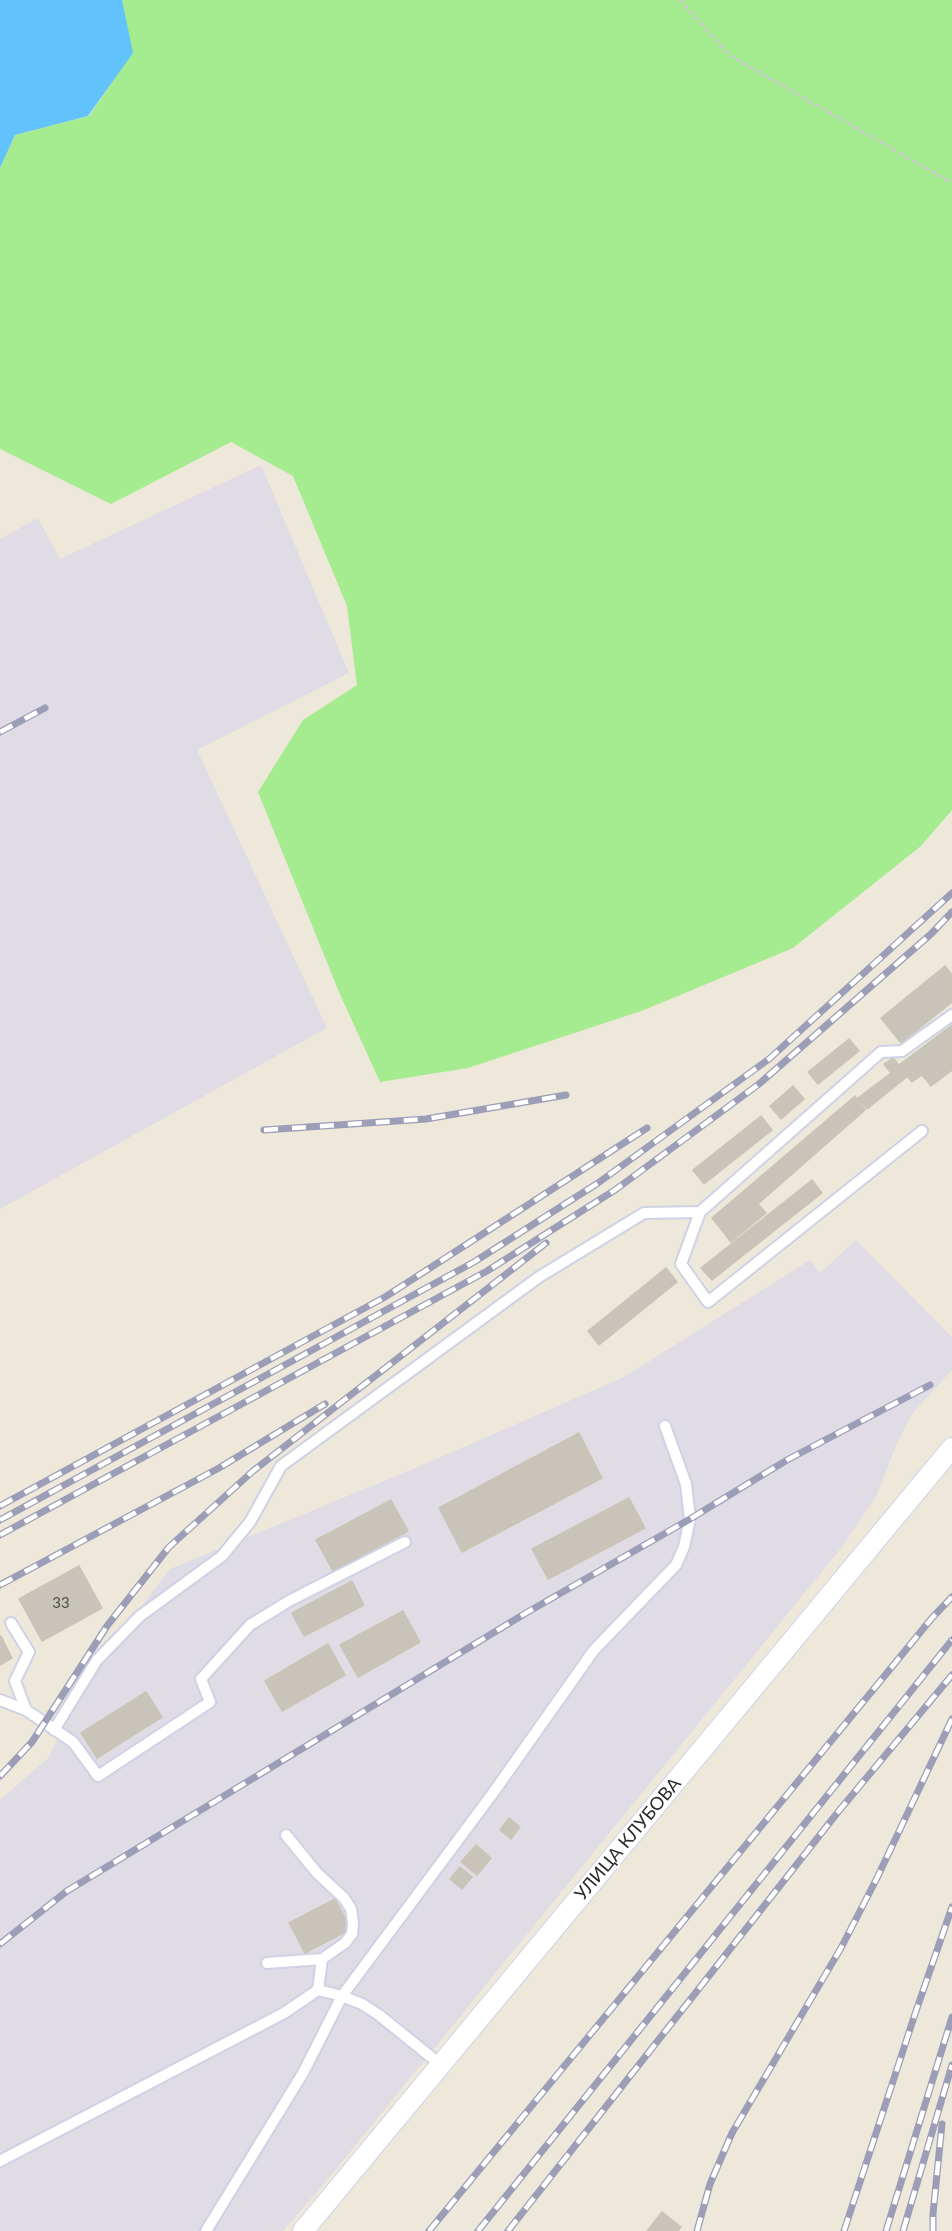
<!DOCTYPE html>
<html>
<head>
<meta charset="utf-8">
<style>
	body { margin:0 }
	canvas { display:block; background:#eee8da }
</style>
</head>
<body>
<canvas width="952" height="2231"></canvas>
<script>
const ctx = document.querySelector('canvas').getContext('2d');
ctx.lineJoin = 'round';
function fillPath(path, color) { ctx.fillStyle = color; ctx.fill(path, 'evenodd'); }
const shape = rows => new Path2D(rows.map(r => 'M' + r).join(''));
function trace(path, color, width, dash) { ctx.strokeStyle = color; ctx.lineWidth = width; ctx.lineCap = dash ? 'butt' : 'round'; ctx.setLineDash(dash || []); ctx.stroke(path); }
function label(font, color, halo, rows, align = 'center') {
  ctx.font = font + ' Lato,sans-serif'; ctx.lineWidth = 4.5; ctx.setLineDash([]); ctx.textBaseline = 'middle'; ctx.strokeStyle = halo; ctx.fillStyle = color; for (const [text, x, y, turn = 0] of rows) {
    ctx.save(); ctx.translate(x, y); ctx.rotate((+turn || 0) * Math.PI / 180); ctx.textAlign = isNaN(turn) ? turn : align; if (halo) ctx.strokeText(text, 0, 0); ctx.fillText(text, 0, 0); ctx.restore();
  }
}
fillPath(shape([
	[261,465,349,673,197,750,327,1028,0,1209,0,539,38,518,60,559],
	[856,1240,952,1337,952,1370,912,1414,897,1443,877,1495,842,1547,328,2179,283,2231,0,2231,0,1800,48,1758,90,1673,170,1569,418,1467,624,1377,810,1260,820,1273]
]), '#e0dce5');
fillPath(shape([
	[122,0,952,0,952,810,921,846,793,948,644,1010,468,1068,380,1082,339,992,258,792,303,720,357,685,347,606,293,476,231,442,111,504,0,449,0,168,15,135,89,116,132,53]
]), '#a5eb90');
fillPath(shape([
	[0,0,122,0,133,53,88,116,15,135,0,168]
]), '#61c2fc');
const building = shape([
	[945,966,952,975,952,1002,901,1043,881,1018,945,966],
	[952,1025,952,1070,931,1086,922,1075,912,1082,899,1065,952,1025],
	[849,1039,859,1051,818,1084,808,1072,849,1039],
	[893,1058,908,1076,867,1109,858,1098,891,1073,884,1064,893,1058],
	[793,1086,804,1099,781,1119,770,1106,793,1086],
	[855,1096,865,1110,758,1204,766,1213,731,1242,712,1218,855,1096],
	[761,1116,772,1130,704,1184,693,1170,761,1116],
	[812,1180,822,1193,712,1280,701,1268,812,1180],
	[666,1268,677,1282,599,1345,588,1331,666,1268],
	[579,1433,602,1478,462,1552,439,1508,579,1433],
	[629,1498,645,1528,548,1579,532,1549,629,1498],
	[391,1500,408,1531,333,1571,316,1540,391,1500],
	[79,1566,102,1608,42,1641,19,1599,79,1566],
	[352,1581,364,1605,304,1636,292,1613,352,1581],
	[403,1611,420,1642,358,1677,340,1645,403,1611],
	[1,1636,12,1658,0,1665,0,1637,1,1636],
	[328,1644,345,1675,282,1711,265,1681,328,1644],
	[146,1692,162,1717,97,1758,81,1733,146,1692],
	[509,1818,520,1827,511,1839,500,1830,509,1818],
	[476,1845,491,1858,477,1875,461,1862,476,1845],
	[460,1867,472,1877,462,1889,450,1879,460,1867],
	[335,1899,351,1929,305,1953,289,1923,335,1899],
	[662,2212,681,2227,678,2231,647,2231,662,2212]
]);
fillPath(building, '#c9c4ba');
trace(building, '#c9c4b4', 1.5);
const lane = shape([
	[700,1212,681,1264,708,1302,922,1131],
	[11,1623,29,1652,15,1681,26,1710],
	[0,1700,26,1710,73,1742,98,1776,210,1702,201,1679,250,1625,289,1601,405,1542],
	[54,1730,97,1660,140,1616,222,1556,250,1522,281,1466,539,1277,644,1213,700,1212,881,1052,902,1051,952,1015],
	[267,1963,322,1959,345,1943,352,1934,353,1923,351,1909,344,1898,317,1873,286,1835],
	[318,1990,322,1959],
	[0,2161,284,2013,318,1990,342,1996,362,2004,379,2015,441,2065],
	[206,2231,303,2073,342,1996,493,1793,594,1650,676,1565,684,1547,690,1519,686,1484,665,1426]
]);
const street = shape([
	[303,2231,952,1448]
]);
trace(lane, '#cfd1e5', 14);
trace(street, '#cfd1e5', 22);
trace(shape([
	[680,0,729,55,952,183]
]), '#ccc', 3, [4.5, 3]);
trace(lane, '#fff', 10);
trace(street, '#fff', 20);
const rail = shape([
	[0,732,45,708],
	[264,1130,426,1119,566,1095],
	[0,1506,385,1297,647,1128],
	[0,1520,474,1262,598,1183,769,1059,952,893],
	[0,1535,487,1271,615,1190,759,1084,931,934,952,912],
	[0,1585,219,1468,325,1404],
	[0,1776,32,1742,107,1626,169,1547,253,1471,546,1243],
	[0,1944,67,1891,526,1613,690,1519,787,1460,930,1385],
	[429,2231,932,1618,952,1597],
	[478,2231,952,1640],
	[508,2231,838,1812,952,1675],
	[697,2231,710,2184,732,2133,841,1948,877,1878,952,1719],
	[844,2231,915,2014,952,1907],
	[886,2231,952,2017],
	[903,2231,952,2065],
	[933,2231,933,2214,942,2124]
]);
trace(rail, '#9c9db7', 7);
trace(rail, '#fff', 4.5, [14]);
label('15px', '#52504e', null, [
	["33",61,1603]
]);
label('18px', '#2a2a2a', '#fff', [
	["УЛИЦА КЛУБОВА",628,1839,-50]
]);
</script>
</body>
</html>
